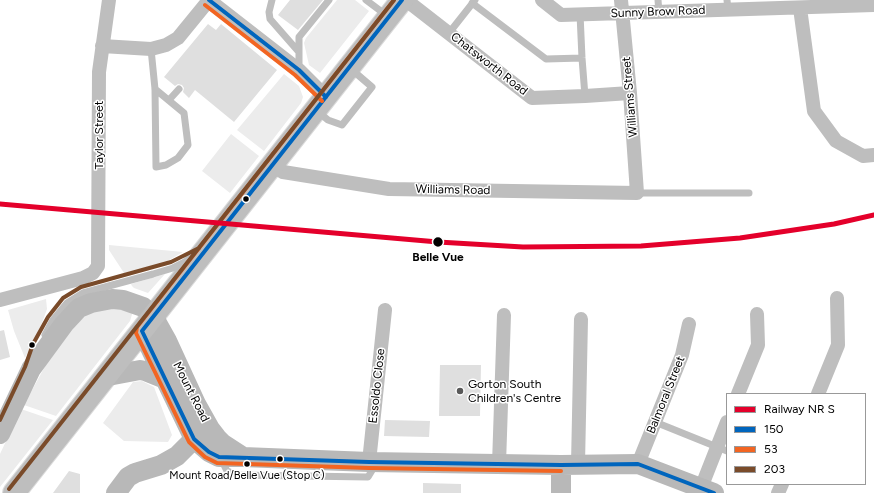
<!DOCTYPE html>
<html>
<head>
<meta charset="utf-8">
<style>
	body { margin:0 }
	#map { position:relative; width:874px; height:493px; overflow:hidden; background:#fff; font-family:Figtree,sans-serif }
	canvas { display:block }
	.legend { position:absolute; left:726px; top:393px; width:140px; height:92px; box-sizing:border-box; background:#fff; border:1px solid #999; margin:0; padding:5px 7px; list-style:none; font-size:12px; color:#000 }
	.legend li { display:flex; align-items:center; gap:8px; height:20px }
	.legend b { width:20px; border:1px solid #999 }
</style>
</head>
<body>
<div id="map">
<canvas width="874" height="493"></canvas>
<ul class="legend">
<li><b style="height:5px;background:#e4002b"></b>Railway NR S</li>
<li><b style="height:5px;background:#0065bd"></b>150</li>
<li><b style="height:5px;background:#f26522"></b>53</li>
<li><b style="height:5px;background:#7a4b2a"></b>203</li>
</ul>
</div>
<script>
const ctx = document.querySelector('canvas').getContext('2d');
ctx.lineJoin = 'round';
function fillPath(path, color) { ctx.fillStyle = color; ctx.fill(path, 'evenodd'); }
const shape = rows => new Path2D(rows.map(r => 'M' + r).join(''));
function trace(path, color, width, dash) { ctx.strokeStyle = color; ctx.lineWidth = width; ctx.lineCap = dash ? 'butt' : 'round'; ctx.setLineDash(dash || []); ctx.stroke(path); }
function label(font, color, halo, rows, align = 'center') {
  ctx.font = font + ' Figtree,sans-serif'; ctx.lineWidth = 3; ctx.setLineDash([]); ctx.textBaseline = 'middle'; ctx.strokeStyle = halo; ctx.fillStyle = color; for (const [text, x, y, turn = 0] of rows) {
    ctx.save(); ctx.translate(x, y); ctx.rotate((+turn || 0) * Math.PI / 180); ctx.textAlign = isNaN(turn) ? turn : align; if (halo) ctx.strokeText(text, 0, 0); ctx.fillText(text, 0, 0); ctx.restore();
  }
}
fillPath(shape([
	[337,0,355,0,369,11,320,73,309,65,304,43,306,38],
	[284,74,299,86,303,97,301,103,264,151,237,130],
	[231,134,259,156,230,193,202,171],
	[109,245,183,252,166,262,124,273,109,250],
	[165,274,148,293,134,288,132,286,131,284],
	[46,299,47,309,42,323,25,358,14,331,8,310],
	[110,309,133,311,130,321,56,416,24,405,49,359,74,326,88,314,96,310],
	[142,381,154,387,172,435,168,442,124,441,103,423,133,382],
	[21,409,53,420,0,487,0,454]
]), '#ececec');
fillPath(shape([
	[290,0,323,0,298,30,278,15],
	[208,24,216,30,221,24,277,70,234,122,195,90,189,98,183,92,184,88,182,85,178,84,175,86,164,77],
	[4,330,10,357,0,360,0,331],
	[440,365,481,365,480,416,439,416],
	[385,420,430,421,429,437,384,436],
	[69,471,80,474,80,493,53,493],
	[423,483,461,484,461,493,423,493]
]), '#dfdfdf');
const highway = shape([
	[14,493,402,0]
]);
trace(highway, '#dbdbdb', 24);
trace(shape([
	[272,0,269,12,270,19,298,51],
	[366,0,386,15],
	[658,0,659,12],
	[727,0,728,10],
	[472,3,546,59,582,58],
	[580,14,582,58,585,96],
	[449,33,475,0],
	[151,49,155,89,156,167,166,165,178,158,188,145,184,113,155,89],
	[299,68,299,37,329,0],
	[169,100,179,89],
	[317,111,328,120,342,125,372,87,351,69],
	[637,193,749,193],
	[45,335,53,320,67,303,83,293,153,274,173,268,187,261],
	[655,422,727,451],
	[221,459,227,471,238,475,368,477,376,464]
]), '#bebebe', 7);
trace(shape([
	[406,0,532,98,585,96,630,93],
	[542,0,561,15,874,5],
	[800,8,814,111,836,141,863,156,874,155],
	[102,46,151,49,166,45,178,38,209,0,299,70,326,97],
	[272,165,283,172,389,189,637,193,630,93,621,0],
	[0,300,83,278,93,273,98,266,99,72,109,0],
	[738,394,758,345,757,314],
	[818,394,838,345,837,298],
	[369,462,385,310],
	[499,464,504,315],
	[578,464,581,319],
	[638,464,682,355,689,324],
	[701,488,727,422],
	[778,493,782,484]
]), '#bebebe', 14);
trace(shape([
	[142,331,194,439,209,452,219,457,243,457,369,462,561,465,638,464,714,493],
	[108,376,140,370,145,371,165,379],
	[0,434,31,369,64,324,79,308,91,303,112,299,123,300,143,307,153,316,167,341,196,404,210,429,217,438,223,444,243,457],
	[116,493,128,477,135,473,161,465,177,456,194,439,198,432,198,426],
	[561,493,561,465]
]), '#b8b8b8', 20);
trace(highway, '#bebebe', 22);
trace(shape([
	[209,0,299,70,326,97],
	[402,0,142,331,194,439,209,452,219,457,369,462,561,465,638,464,714,493]
]), '#0065bd', 4);
trace(shape([
	[394,0,137,327,136,333,189,442,205,457,217,463,369,468,561,471],
	[205,5,295,75,322,101]
]), '#f26522', 4);
trace(shape([
	[0,420,25,367,33,344,48,317,63,298,81,287,171,262,199,248],
	[9,489,394,0]
]), '#7a4b2a', 4);
trace(shape([
	[0,204,438,242,523,247,641,246,740,238,834,224,874,215]
]), '#e4002b', 5);
for (const [x, y, r, color] of [
	[246,199,3.5,"#000"],
	[438,242,5.5,"#000"],
	[32,345,3.5,"#000"],
	[460,391,4,"#595959"],
	[280,459,3.5,"#000"],
	[247,464,3.5,"#000"]
]) { const dot = new Path2D(); dot.arc(x, y, r, 0, 2 * Math.PI); ctx.fillStyle = color; ctx.fill(dot); trace(dot, '#fff', 1.5); }
label('11px', '#000', '#fff', [
	["Mount Road/Belle Vue (Stop C)",247,476]
]);
label('12px', '#000', '#fff', [
	["Sunny Brow Road",658,12,-2],
	["Chatsworth Road",489,64,38],
	["Williams Street",630,97,-95],
	["Taylor Street",99,135,-90],
	["Williams Road",453,190,1],
	["Essoldo Close",377,386,-84],
	["Mount Road",191,392,63],
	["Balmoral Street",666,395,-68]
]);
label('bold 12px', '#000', '#fff', [
	["Belle Vue",438,257]
]);
label('12px', '#000', '#fff', [
	["Gorton South",468,384],
	["Children's Centre",468,398]
], 'left');
</script>
</body>
</html>
